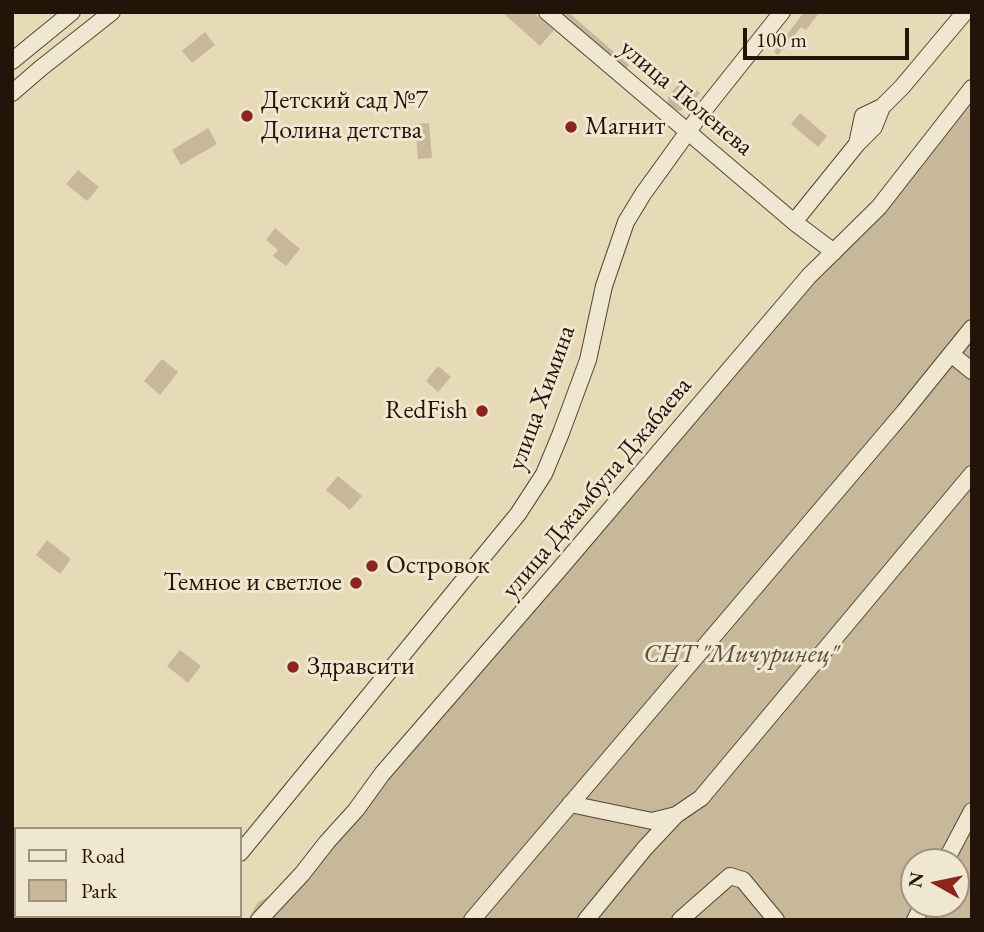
<!DOCTYPE html>
<html>
<head>
<meta charset="utf-8">
<style>
	body { margin:0 }
	#map { position:relative; width:984px; height:932px; overflow:hidden; background:#e7dab7; font-family:"EB Garamond",serif }
	canvas { display:block }
	.frame { position:absolute; inset:0; border:14px solid #241309; pointer-events:none }
	.legend { position:absolute; left:14px; top:827px; width:228px; height:91px; box-sizing:border-box; background:#efe7d0; border:2px solid #9e9280; margin:0; padding:9px 12px; list-style:none; font-size:21px; color:#241309 }
	.legend li { display:flex; align-items:center; gap:14px; height:35px }
	.legend b { width:35px; border:2px solid #9e9280 }
	.north { position:absolute; left:900px; top:848px; width:70px; height:70px; box-sizing:border-box; background:#efe7d0; border:2px solid #9e9280; border-radius:50%; rotate:279deg; font-size:19px; font-weight:700; line-height:28px; text-align:center; color:#241309 }
	.north::after { content:''; display:block; margin:auto; width:24px; height:32px; background:#8f2418; clip-path:polygon(50% 0,100% 100%,50% 72%,0 100%) }
	.scale { position:absolute; left:743px; top:28px; width:166px; height:32px; box-sizing:border-box; border:4px solid #241309; border-top:0; padding-left:9px; font-size:21px; line-height:24px; white-space:nowrap; color:#241309; -webkit-text-stroke:5px #efe7d0; paint-order:stroke }
</style>
</head>
<body>
<div id="map">
<canvas width="984" height="932"></canvas>
<div class="frame"></div>
<ul class="legend">
<li><b style="height:9px;background:#efe7d0"></b>Road</li>
<li><b style="height:19px;background:#c6b899"></b>Park</li>
</ul>
<div class="north">N</div>
<div class="scale">100 m</div>
</div>
<script>
const ctx = document.querySelector('canvas').getContext('2d');
ctx.lineJoin = 'round';
function fillPath(path, color) { ctx.fillStyle = color; ctx.fill(path, 'evenodd'); }
const shape = rows => new Path2D(rows.map(r => 'M' + r).join(''));
function trace(path, color, width, dash) { ctx.strokeStyle = color; ctx.lineWidth = width; ctx.lineCap = dash ? 'butt' : 'round'; ctx.setLineDash(dash || []); ctx.stroke(path); }
function label(font, color, halo, rows, align = 'center') {
  ctx.font = font + ' "EB Garamond",serif'; ctx.lineWidth = 6; ctx.setLineDash([]); ctx.textBaseline = 'middle'; ctx.strokeStyle = halo; ctx.fillStyle = color; for (const [text, x, y, turn = 0] of rows) {
    ctx.save(); ctx.translate(x, y); ctx.rotate((+turn || 0) * Math.PI / 180); ctx.textAlign = isNaN(turn) ? turn : align; if (halo) ctx.strokeText(text, 0, 0); ctx.fillText(text, 0, 0); ctx.restore();
  }
}
fillPath(shape([
	[502,12,533,12,554,30,540,46],
	[560,12,568,12,629,65,626,68],
	[804,12,820,12,806,30,801,27,778,55,774,52],
	[205,32,215,45,192,63,182,51],
	[683,79,700,93,689,106,680,111,673,109,667,104,669,95],
	[972,85,972,920,248,920,258,902,275,893,374,776,874,205],
	[914,862,956,862,956,904,914,904],
	[800,113,827,136,818,147,791,124],
	[429,123,432,158,418,159,415,124],
	[208,128,217,144,181,165,172,150],
	[78,170,99,187,87,201,66,184],
	[275,228,300,249,286,266,273,256,278,250,266,240],
	[162,359,178,372,160,395,144,381],
	[438,366,451,377,438,392,426,381],
	[338,476,362,496,350,510,326,490],
	[47,540,71,559,60,574,36,555],
	[180,650,201,666,188,683,167,666]
]), '#c6b899');
const minor = shape([
	[547,12,794,222,834,252],
	[12,61,72,12],
	[12,93,41,68,112,12],
	[857,144,874,127,882,107],
	[794,222,857,144,863,116,882,107,902,87,965,12],
	[951,354,972,371],
	[570,804,652,821,676,815,701,798,972,474],
	[240,853,518,514,544,474,561,433,588,360,604,286,626,222,643,194,700,115,782,12],
	[945,862,972,811],
	[184,920,187,916],
	[259,920,302,874,327,842,356,810,382,774,557,572,809,276,879,207,972,88],
	[472,920,904,412,972,328],
	[586,920,645,848,676,815],
	[680,920,730,876,743,880,776,920],
	[915,920,923,904]
]);
trace(minor, '#554534', 18);
trace(minor, '#efe7d0', 16);
for (const [x, y, r, color] of [
	[247,116,7,"#8f2418"],
	[571,127,7,"#8f2418"],
	[482,411,7,"#8f2418"],
	[372,566,7,"#8f2418"],
	[356,583,7,"#8f2418"],
	[293,667,7,"#8f2418"]
]) { const dot = new Path2D(); dot.arc(x, y, r, 0, 2 * Math.PI); ctx.fillStyle = color; ctx.fill(dot); trace(dot, '#efe7d0', 2.5); }
label('26px', '#241309', '#efe7d0', [
	["улица Тюленева",686,98,40],
	["улица Химина",542,398,-70],
	["улица Джамбула Джабаева",597,488,-50]
]);
label('26px', '#241309', '#efe7d0', [
	["Детский сад №7",261,101],
	["Долина детства",261,131],
	["Магнит",585,127],
	["RedFish",468,411,"right"],
	["Островок",386,566],
	["Темное и светлое",342,583,"right"],
	["Здравсити",307,667]
], 'left');
label('italic 26px', '#5d4d3b', '#efe7d0', [
	["СНТ \"Мичуринец\"",741,655]
]);
</script>
</body>
</html>
